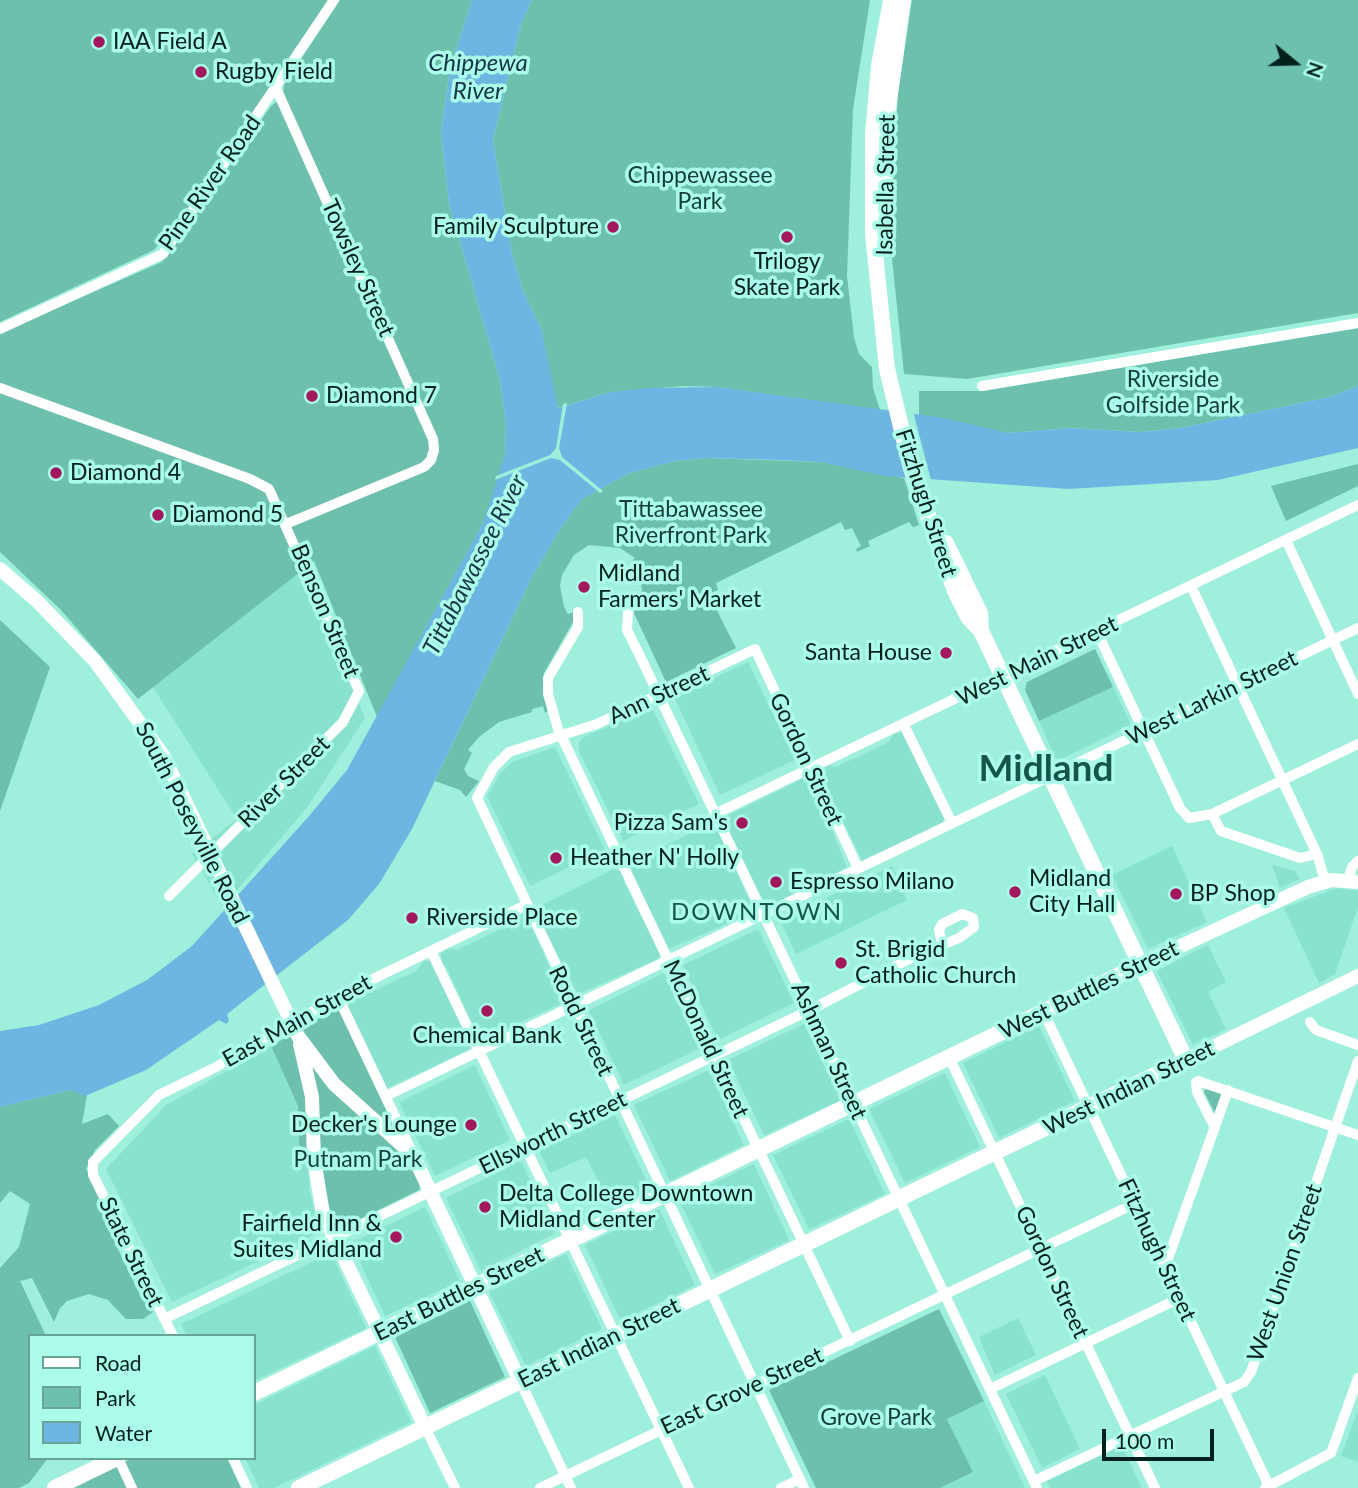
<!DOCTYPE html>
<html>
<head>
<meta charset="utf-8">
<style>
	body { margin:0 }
	#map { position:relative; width:1358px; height:1488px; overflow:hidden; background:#9eefdb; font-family:Lato,sans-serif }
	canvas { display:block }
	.legend { position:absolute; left:28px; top:1334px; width:228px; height:126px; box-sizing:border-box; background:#abfce8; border:2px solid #67a496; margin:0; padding:9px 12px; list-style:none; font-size:21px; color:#00211b }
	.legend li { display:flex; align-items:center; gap:14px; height:35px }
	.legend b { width:35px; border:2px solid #67a496 }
	.north { position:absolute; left:1260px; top:28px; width:70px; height:70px; -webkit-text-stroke:5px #abfce8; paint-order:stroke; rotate:109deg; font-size:19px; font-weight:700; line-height:28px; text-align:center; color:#00211b }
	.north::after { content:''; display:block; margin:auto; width:24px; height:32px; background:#00211b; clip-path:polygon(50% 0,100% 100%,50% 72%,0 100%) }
	.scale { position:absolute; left:1102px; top:1429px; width:112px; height:32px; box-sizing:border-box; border:4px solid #00211b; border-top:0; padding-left:9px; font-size:21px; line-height:24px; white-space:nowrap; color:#00211b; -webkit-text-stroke:5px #abfce8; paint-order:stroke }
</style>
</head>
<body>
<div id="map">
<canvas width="1358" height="1488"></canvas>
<ul class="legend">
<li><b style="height:9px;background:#fff"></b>Road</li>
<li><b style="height:19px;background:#6cc0ac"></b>Park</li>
<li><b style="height:19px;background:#6eb6e2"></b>Water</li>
</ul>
<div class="north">N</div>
<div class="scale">100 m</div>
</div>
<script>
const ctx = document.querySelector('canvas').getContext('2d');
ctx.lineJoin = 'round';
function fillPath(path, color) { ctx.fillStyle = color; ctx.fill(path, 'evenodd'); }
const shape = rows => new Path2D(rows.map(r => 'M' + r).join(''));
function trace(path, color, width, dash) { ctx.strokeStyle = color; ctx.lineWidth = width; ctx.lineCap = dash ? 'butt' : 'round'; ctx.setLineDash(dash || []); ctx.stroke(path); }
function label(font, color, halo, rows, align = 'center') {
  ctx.font = font + ' Lato,sans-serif'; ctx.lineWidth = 7; ctx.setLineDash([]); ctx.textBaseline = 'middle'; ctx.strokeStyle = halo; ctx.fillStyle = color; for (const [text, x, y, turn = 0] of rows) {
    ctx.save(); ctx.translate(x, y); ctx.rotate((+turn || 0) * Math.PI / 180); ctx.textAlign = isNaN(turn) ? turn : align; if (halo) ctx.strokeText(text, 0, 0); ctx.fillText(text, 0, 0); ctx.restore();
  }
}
fillPath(shape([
	[302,570,365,718,308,806,223,907,192,854,237,819,153,687],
	[748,662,795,760,720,795,674,697],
	[1113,687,1131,725,1057,761,1039,721],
	[652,708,699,804,623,841,579,751,579,742,584,737],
	[902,732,945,818,941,824,862,860,819,772,828,765,836,767,889,742,893,734],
	[555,747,605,850,530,886,487,796,500,774,512,762],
	[804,778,814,786,847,867,773,905,766,905,727,829,725,817],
	[710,824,719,832,749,900,753,902,754,912,750,917,746,915,669,949,632,875,630,863],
	[1172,846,1207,922,1148,949,1112,875],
	[1272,865,1295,871,1300,879,1280,888],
	[892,866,907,900,796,954,780,920],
	[614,869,622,872,625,878,624,882,660,953,658,959,578,994,535,912,536,908],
	[1337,888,1358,891,1358,907,1335,974,1319,983,1284,908],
	[522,915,529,921,563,998,562,1003,490,1036,487,1042,480,1041,447,968,442,963,441,954,447,948,457,950,509,925,512,918],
	[758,929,794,1003,718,1040,683,965],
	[1208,945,1226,982,1208,992,1226,1029,1193,1045,1157,971],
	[424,961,430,961,436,969,471,1045,469,1049,386,1089,346,1003,350,995,368,987,373,991,416,971],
	[664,973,699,1049,624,1085,589,1010],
	[804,1024,841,1100,764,1135,728,1060],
	[1039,1026,1075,1101,999,1138,963,1063],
	[271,1046,298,1106,299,1144,310,1167,309,1189,320,1232,172,1302,106,1169,166,1105],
	[475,1065,510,1140,435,1176,399,1102],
	[709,1070,744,1145,670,1181,634,1105],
	[945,1073,980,1147,905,1183,869,1109],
	[615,1115,651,1190,612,1208,586,1157,550,1173,539,1151],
	[849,1119,885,1194,809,1229,773,1155],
	[521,1161,555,1233,481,1271,446,1198],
	[754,1164,789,1240,715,1274,679,1200],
	[425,1207,460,1281,385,1316,351,1243],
	[659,1209,695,1285,621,1321,585,1245],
	[331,1253,366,1328,254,1381,254,1336,187,1336,181,1324],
	[566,1254,602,1329,526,1366,489,1292],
	[1018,1318,1036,1355,995,1375,979,1337],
	[375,1346,411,1422,274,1488,259,1488,245,1458,254,1458,254,1405],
	[1045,1375,1080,1449,1042,1468,1006,1394],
	[984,1401,1025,1488,940,1488,973,1472,947,1418],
	[1358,1410,1358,1462,1341,1456],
	[1122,1446,1142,1488,1050,1488,1047,1481]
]), '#88e2cd');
fillPath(shape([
	[0,0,328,0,196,198,154,250,0,322],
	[340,0,472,0,450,69,441,132,449,204,500,380,506,424,505,454,496,488,483,523,377,717,314,561,138,699,61,610,0,552,0,333,162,262,271,106,283,97,284,85],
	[532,0,870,0,853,109,847,276,854,338,859,354,872,367,873,388,880,410,718,387,683,386,611,392,557,408,541,328,523,291,512,254,493,140,521,24],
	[912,0,1358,0,1358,313,967,379,904,374,892,258,893,183,898,93],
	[1358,328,1358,386,1330,397,1180,428,1141,432,1070,428,1008,433,919,415,919,391,983,391],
	[705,458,820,462,904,478,919,525,913,527,909,522,868,541,870,546,857,552,856,549,861,546,852,528,845,530,841,522,716,583,718,590,709,595,736,648,666,682,634,613,642,589,639,574,631,562,635,558,620,548,589,545,574,555,562,575,560,586,564,607,568,614,574,612,577,615,544,673,543,684,548,711,545,713,543,706,532,709,532,712,499,722,479,737,468,750,472,753,464,769,468,776,479,781,466,797,460,790,435,781,531,579,560,529,582,499,630,473,675,461],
	[1358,464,1358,486,1286,521,1271,486],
	[0,620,50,667,0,811],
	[1095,649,1113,687,1039,721,1025,690,1027,682],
	[338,1008,421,1184,419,1190,344,1227,336,1223,299,1144,298,1106,271,1046],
	[1205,1089,1223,1092,1216,1115,1204,1092],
	[70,1090,87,1095,82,1124,108,1114,119,1126,95,1150,86,1169,119,1238,116,1245,141,1297,148,1300,153,1312,143,1319,126,1319,108,1300,89,1294,67,1301,60,1308,54,1322,32,1278,20,1281,46,1336,30,1336,30,1458,48,1458,29,1483,19,1488,0,1488,0,1268,19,1247,30,1204,10,1191,0,1203,0,1107],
	[470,1301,505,1377,430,1413,395,1337],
	[939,1309,984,1401,947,1419,973,1472,940,1488,816,1488,769,1390],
	[133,1458,227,1458,241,1488,71,1488]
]), '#6cc0ac');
fillPath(shape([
	[472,0,532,0,521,24,493,140,512,254,523,291,541,328,558,408,611,392,647,388,718,387,944,418,1008,433,1070,428,1141,432,1180,428,1330,397,1358,386,1358,448,1218,480,1069,489,886,476,820,462,780,460,705,458,675,461,630,473,582,499,560,529,531,579,412,829,379,884,348,920,227,1014,229,1021,226,1024,219,1020,146,1070,85,1096,70,1090,0,1107,0,1031,39,1025,99,1005,147,980,192,946,310,815,347,770,483,523,505,454,506,424,500,380,449,204,441,132,450,69]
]), '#6eb6e2');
fillPath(shape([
	[567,403,559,448,562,457,603,491,600,493,560,460,551,458,495,480,496,476,550,455,556,448,563,404],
	[889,408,913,411,932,484,908,481]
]), '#9eefdb');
trace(shape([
	[276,88,433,439,434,450,431,460,424,467,286,524],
	[0,329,163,254,334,0],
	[982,386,1358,323],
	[0,388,250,479,269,489,359,691,343,722,169,896],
	[1286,540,1358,694],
	[1191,586,1317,854],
	[578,612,578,627,548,678,548,694,558,729,850,1341],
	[628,612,627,630,639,654,1037,1488],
	[1097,632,1180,808,1189,818,1212,814,1358,744],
	[904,725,952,823],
	[715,814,1358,505],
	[1212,814,1221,831,1300,858,1317,854,1325,881],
	[1348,880,1352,867,1358,861],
	[431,951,689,1488],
	[338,997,412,1152],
	[1043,1011,1270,1488],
	[1310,1022,1316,1030,1358,1045],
	[949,1057,1155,1488],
	[386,1096,1358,628],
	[1215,1128,1197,1092,1196,1082,1198,1081,1358,1135],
	[1165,1267,1228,1090],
	[164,1319,810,1010,903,962,959,938,974,927,973,918,962,914,942,924,939,930,942,944],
	[173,1336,93,1175,93,1162,159,1095,216,1067,348,991,526,905],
	[520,1381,571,1488],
	[990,1389,1180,1298],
	[425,1427,455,1488],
	[118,1458,132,1488],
	[233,1458,247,1488],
	[1034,1481,1244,1382,1251,1372,1358,1061],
	[540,1488,1134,1204],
	[781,1488,800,1479],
	[804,1488,477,798,494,767,509,752,597,724,755,649,858,868],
	[1265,1488,1331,1453,1358,1378]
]), '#fff', 10);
trace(shape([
	[0,569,37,601,95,661,163,755,298,1036,334,1084,413,1155,520,1381],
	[1140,965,1308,887,1331,880,1358,882],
	[300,1044,312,1097,314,1159,323,1214,425,1427],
	[1186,1060,1358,976]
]), '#fff', 14);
trace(shape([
	[883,227,886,123,903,0],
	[946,543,980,613,981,631],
	[254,1393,1140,965],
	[55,1488,117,1458],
	[299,1488,1186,1060,981,631,968,617,955,591,911,468,887,369,873,234,873,134,879,66,891,0]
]), '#fff', 16);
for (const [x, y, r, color] of [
	[99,42,7,"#a3175e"],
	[201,72,7,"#a3175e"],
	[613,227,7,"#a3175e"],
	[787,237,7,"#a3175e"],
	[312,396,7,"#a3175e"],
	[56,473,7,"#a3175e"],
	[158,515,7,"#a3175e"],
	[584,587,7,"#a3175e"],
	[946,653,7,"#a3175e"],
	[742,823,7,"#a3175e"],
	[556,858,7,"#a3175e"],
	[776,882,7,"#a3175e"],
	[1015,892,7,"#a3175e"],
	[1176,894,7,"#a3175e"],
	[412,918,7,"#a3175e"],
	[841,963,7,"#a3175e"],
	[487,1011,7,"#a3175e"],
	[471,1125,7,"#a3175e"],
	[485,1207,7,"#a3175e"],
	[396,1237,7,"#a3175e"]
]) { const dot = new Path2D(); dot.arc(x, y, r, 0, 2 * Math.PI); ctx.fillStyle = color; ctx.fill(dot); trace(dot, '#abfce8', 2.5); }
label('23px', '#00211b', '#abfce8', [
	["IAA Field A",113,42],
	["Rugby Field",215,72],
	["Family Sculpture",599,227,"right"],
	["Trilogy",787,262,"center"],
	["Skate Park",787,288,"center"],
	["Diamond 7",326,396],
	["Diamond 4",70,473],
	["Diamond 5",172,515],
	["Midland",598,574],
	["Farmers' Market",598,600],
	["Santa House",932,653,"right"],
	["Pizza Sam's",728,823,"right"],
	["Heather N' Holly",570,858],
	["Midland",1029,879],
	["City Hall",1029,905],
	["Espresso Milano",790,882],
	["BP Shop",1190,894],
	["Riverside Place",426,918],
	["St. Brigid",855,950],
	["Catholic Church",855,976],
	["Chemical Bank",487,1036,"center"],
	["Decker's Lounge",457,1125,"right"],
	["Delta College Downtown",499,1194],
	["Midland Center",499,1220],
	["Fairfield Inn &",382,1224,"right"],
	["Suites Midland",382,1250,"right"]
], 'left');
label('23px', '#123e35', '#abfce8', [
	["Chippewassee",700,176],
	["Park",700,202],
	["Riverside",1173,380],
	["Golfside Park",1173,406],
	["Tittabawassee",691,510],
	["Riverfront Park",691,536],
	["Putnam Park",358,1160],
	["Grove Park",876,1418]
]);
label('23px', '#00211b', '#abfce8', [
	["Pine River Road",210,183,-55],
	["Isabella Street",886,185,-89],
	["Towsley Street",358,268,66],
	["Fitzhugh Street",926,503,72],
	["Benson Street",325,611,67],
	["West Main Street",1037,661,-26],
	["Ann Street",659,695,-25],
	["West Larkin Street",1212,698,-26],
	["Gordon Street",806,759,65],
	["River Street",284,782,-45],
	["South Poseyville Road",192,823,63],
	["West Buttles Street",1089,990,-26],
	["East Main Street",297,1021,-29],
	["Rodd Street",581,1021,64],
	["McDonald Street",706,1039,65],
	["Ashman Street",829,1051,65],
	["West Indian Street",1129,1088,-26],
	["Ellsworth Street",553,1133,-26],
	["Fitzhugh Street",1157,1250,65],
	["State Street",131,1252,64],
	["Gordon Street",1052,1272,65],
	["West Union Street",1285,1273,-71],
	["East Buttles Street",459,1294,-26],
	["East Indian Street",599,1343,-26],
	["East Grove Street",742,1391,-25]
]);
label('italic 24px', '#153648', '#abfce8', [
	["Chippewa",478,63],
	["River",478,91],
	["Tittabawassee River",475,565,-63]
]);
ctx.letterSpacing = '2px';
label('24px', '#16564a', '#abfce8', [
	["DOWNTOWN",757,912]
]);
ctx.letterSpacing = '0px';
label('bold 37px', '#16564a', '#abfce8', [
	["Midland",1046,769]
]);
</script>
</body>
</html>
